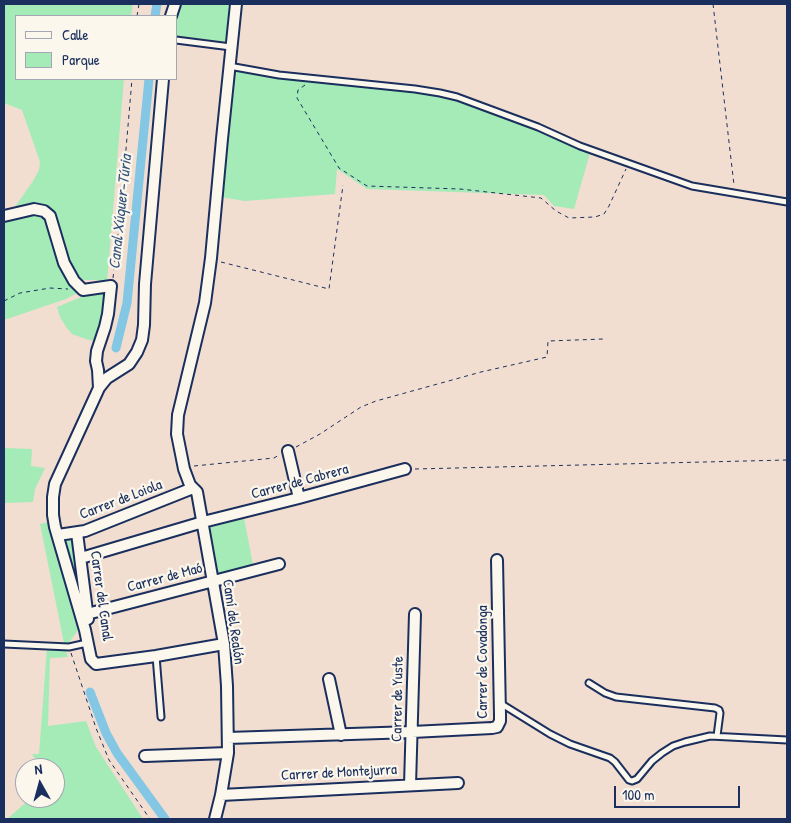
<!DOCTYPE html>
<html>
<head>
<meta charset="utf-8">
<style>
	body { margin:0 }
	#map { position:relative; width:791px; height:823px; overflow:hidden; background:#f1ded0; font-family:"Patrick Hand",sans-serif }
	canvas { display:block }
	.frame { position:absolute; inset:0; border:5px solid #1b2f5e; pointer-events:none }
	.legend { position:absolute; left:15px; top:15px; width:162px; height:65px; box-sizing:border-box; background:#fbf7ec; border:1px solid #a1a7b3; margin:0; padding:6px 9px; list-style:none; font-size:15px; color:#1b2f5e }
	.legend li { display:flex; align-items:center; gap:10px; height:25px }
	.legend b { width:25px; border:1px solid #a1a7b3 }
	.north { position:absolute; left:15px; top:758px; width:50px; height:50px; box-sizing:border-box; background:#fbf7ec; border:1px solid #a1a7b3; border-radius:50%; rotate:353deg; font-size:14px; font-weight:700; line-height:20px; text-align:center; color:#1b2f5e }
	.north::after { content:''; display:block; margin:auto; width:18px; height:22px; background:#1b2f5e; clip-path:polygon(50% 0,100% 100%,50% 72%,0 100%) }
	.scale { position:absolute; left:614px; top:786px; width:126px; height:22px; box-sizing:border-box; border:2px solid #1b2f5e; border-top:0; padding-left:6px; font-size:15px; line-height:18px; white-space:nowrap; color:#1b2f5e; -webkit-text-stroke:4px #fbf7ec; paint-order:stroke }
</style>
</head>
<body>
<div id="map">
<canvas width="791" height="823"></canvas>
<div class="frame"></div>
<ul class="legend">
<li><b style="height:6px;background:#fbf7ec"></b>Calle</li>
<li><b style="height:14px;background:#a4ebb8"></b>Parque</li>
</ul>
<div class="north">N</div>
<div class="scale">100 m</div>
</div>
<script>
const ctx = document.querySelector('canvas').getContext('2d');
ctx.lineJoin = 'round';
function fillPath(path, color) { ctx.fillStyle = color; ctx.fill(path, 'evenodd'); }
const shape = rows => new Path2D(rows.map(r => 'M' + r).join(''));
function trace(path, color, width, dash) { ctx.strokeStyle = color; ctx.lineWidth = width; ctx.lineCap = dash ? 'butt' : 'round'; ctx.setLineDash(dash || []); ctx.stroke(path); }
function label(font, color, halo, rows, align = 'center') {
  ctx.font = font + ' "Patrick Hand",sans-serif'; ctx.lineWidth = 4.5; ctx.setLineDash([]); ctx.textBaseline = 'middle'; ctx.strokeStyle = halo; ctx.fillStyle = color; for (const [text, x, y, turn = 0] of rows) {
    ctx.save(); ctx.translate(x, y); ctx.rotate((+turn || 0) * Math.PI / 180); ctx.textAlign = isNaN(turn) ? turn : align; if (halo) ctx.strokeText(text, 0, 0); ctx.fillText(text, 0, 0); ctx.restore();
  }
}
fillPath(shape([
	[4,4,133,4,131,16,16,16,16,79,124,79,107,282,97,280,82,280,77,279,74,276,46,208,42,205,37,204,15,207,33,181,39,170,40,162,22,110,4,103],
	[180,4,229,4,226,42,176,36,176,16,175,16],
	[234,70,273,76,407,90,446,96,531,126,549,136,590,153,574,209,554,206,544,195,367,189,337,169,335,194,245,201,220,197],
	[30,213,42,215,46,218,60,258,85,289,66,299,4,320,4,218],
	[91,291,106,292,102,322,95,341,89,340,72,334,66,327,60,317,57,307,79,298],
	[4,448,32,449,31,466,45,468,35,489,33,502,4,503],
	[244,518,253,565,217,576,208,528],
	[49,522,77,609,78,630,65,648,40,524],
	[77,536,85,630,62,538],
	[47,648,65,649,68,657,50,658,48,726,86,721,96,747,143,819,7,819,31,798,55,798,55,768,41,768,32,754,39,754]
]), '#a4ebb8');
trace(shape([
	[155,16,157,4],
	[116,348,127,303,149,79],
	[90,692,106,733,117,753,165,819]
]), '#83c7e4', 9);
const lane = shape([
	[176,40,231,47],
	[229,66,279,75,415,89,440,93,457,97,538,127,580,146,692,186,787,202],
	[4,644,69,647,87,643],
	[156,656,161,717],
	[589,683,605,693,616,697,715,708,719,710,720,713,717,736],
	[500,703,550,734,570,744,610,758,615,762,629,780,632,781,637,779,652,761,662,753,673,746,685,742,710,736,787,740]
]);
const street = shape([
	[171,16,175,4],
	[4,216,34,209,44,211,50,216,64,263,74,281,83,290,111,286,108,314,105,327,97,351,96,361,98,370,99,388],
	[288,451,299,498],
	[77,533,88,619],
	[58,535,85,531,193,488],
	[81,558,203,522,299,498,405,469],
	[87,614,279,564],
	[96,664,91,659,85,630,55,527,53,515,53,497,55,484,99,388,107,378,129,364,137,352,142,340,144,325,145,284,163,79],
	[96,664,156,656,224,644],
	[329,679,341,735],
	[228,738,412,732,492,728,497,727,500,721,500,715,497,560],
	[145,756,228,753],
	[410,785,415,614],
	[221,795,458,783],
	[215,819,221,795,228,753,227,686,224,644,197,492,190,485,184,469,177,434,178,415,205,303,211,258,222,139,236,4]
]);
trace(lane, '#1b2f5e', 9);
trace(street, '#1b2f5e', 14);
trace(shape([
	[713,4,734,185],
	[137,16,139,4],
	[305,85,298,90,297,98,339,168,367,186,460,189,541,198,556,211,569,218,595,217,604,214,609,206,626,169],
	[221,262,329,289,343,185],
	[113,278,121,208,132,79],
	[4,301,20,293,50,288,68,289],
	[296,447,320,434,361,407,376,401,481,372,547,357,548,341,604,339],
	[194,466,274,458,279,455],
	[415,469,787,460],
	[71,653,96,728,109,760,150,819]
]), '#1b2f5e', 1, [4, 4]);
trace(lane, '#fbf7ec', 5);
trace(street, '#fbf7ec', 10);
label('15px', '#1b2f5e', '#fbf7ec', [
	["Carrer de Cabrera",300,482,-15],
	["Carrer de Loiola",121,500,-21],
	["Carrer de Maó",165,578,-15],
	["Carrer del Canal",101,596,82],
	["Camí del Realón",233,622,82],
	["Carrer de Covadonga",483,662,-90],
	["Carrer de Yuste",398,699,-89],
	["Carrer de Montejurra",339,773,-3]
]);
label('italic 16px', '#355580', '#fbf7ec', [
	["Canal Xúquer-Túria",121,212,-84]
]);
</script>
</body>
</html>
